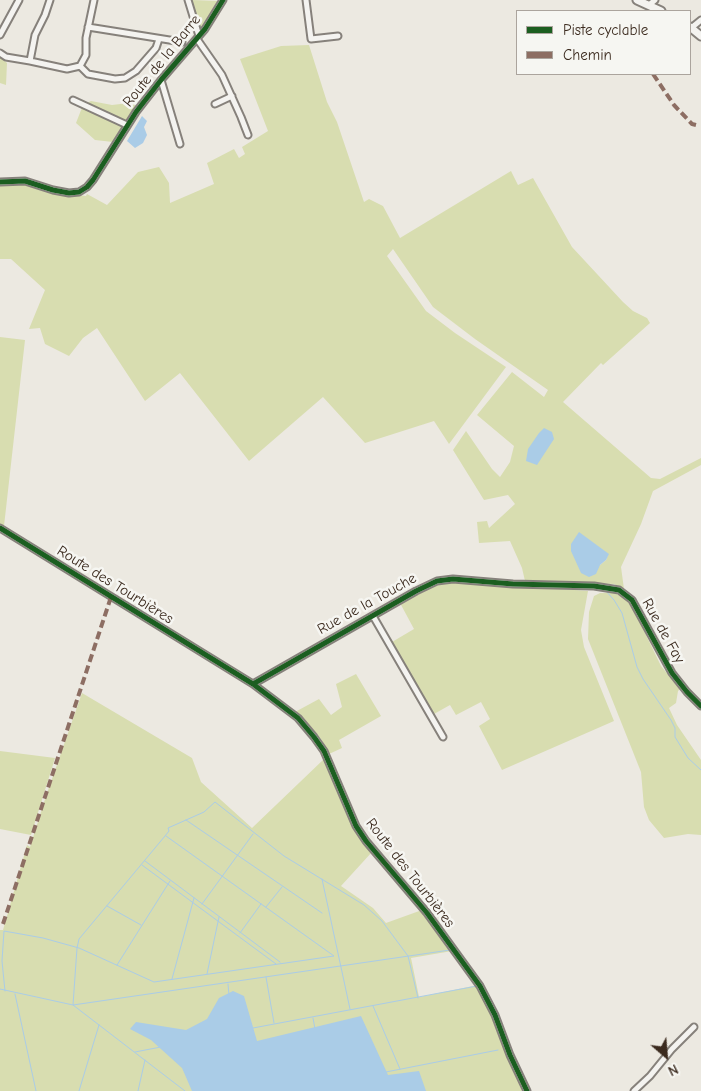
<!DOCTYPE html>
<html>
<head>
<meta charset="utf-8">
<style>
	body { margin:0 }
	#map { position:relative; width:701px; height:1091px; overflow:hidden; background:#ece9e1; font-family:"Comic Neue",sans-serif }
	canvas { display:block }
	.legend { position:absolute; left:516px; top:10px; width:175px; height:65px; box-sizing:border-box; background:#f6f6f2; border:1px solid #aba49d; margin:0; padding:6px 9px; list-style:none; font-size:15px; color:#3b2a1e }
	.legend li { display:flex; align-items:center; gap:10px; height:25px }
	.legend b { width:25px; border:1px solid #aba49d }
	.north { position:absolute; left:641px; top:1031px; width:50px; height:50px; -webkit-text-stroke:4px #f6f6f2; paint-order:stroke; rotate:153deg; font-size:14px; font-weight:700; line-height:20px; text-align:center; color:#3b2a1e }
	.north::after { content:''; display:block; margin:auto; width:18px; height:22px; background:#3b2a1e; clip-path:polygon(50% 0,100% 100%,50% 72%,0 100%) }
</style>
</head>
<body>
<div id="map">
<canvas width="701" height="1091"></canvas>
<ul class="legend">
<li><b style="height:6px;background:#1b5e20"></b>Piste cyclable</li>
<li><b style="height:6px;background:#8d6e63"></b>Chemin</li>
</ul>
<div class="north">N</div>
</div>
<script>
const ctx = document.querySelector('canvas').getContext('2d');
ctx.lineJoin = 'round';
function fillPath(path, color) { ctx.fillStyle = color; ctx.fill(path, 'evenodd'); }
const shape = rows => new Path2D(rows.map(r => 'M' + r).join(''));
function trace(path, color, width, dash) { ctx.strokeStyle = color; ctx.lineWidth = width; ctx.lineCap = dash ? 'butt' : 'round'; ctx.setLineDash(dash || []); ctx.stroke(path); }
function label(font, color, halo, rows, align = 'center') {
  ctx.font = font + ' "Comic Neue",sans-serif'; ctx.lineWidth = 5; ctx.setLineDash([]); ctx.textBaseline = 'middle'; ctx.strokeStyle = halo; ctx.fillStyle = color; for (const [text, x, y, turn = 0] of rows) {
    ctx.save(); ctx.translate(x, y); ctx.rotate((+turn || 0) * Math.PI / 180); ctx.textAlign = isNaN(turn) ? turn : align; if (halo) ctx.strokeText(text, 0, 0); ctx.fillText(text, 0, 0); ctx.restore();
  }
}
fillPath(shape([
	[192,0,218,1,200,29],
	[309,45,327,102,337,122,364,202,369,199,383,206,400,238,511,171,518,185,533,178,572,247,623,302,633,311,647,318,650,323,603,365,601,363,563,402,651,478,660,479,701,458,701,465,653,491,641,524,621,567,624,589,614,584,525,581,522,568,510,541,479,543,477,522,487,521,489,528,515,504,508,495,484,500,453,450,466,431,492,469,500,477,510,462,514,446,477,415,512,372,544,397,548,390,475,339,433,307,393,249,387,256,426,311,455,333,506,367,449,444,434,421,365,443,323,397,249,461,180,373,145,401,97,328,83,338,69,356,45,344,40,328,29,329,45,290,11,259,0,259,0,185,22,184,43,191,86,196,87,194,107,205,138,172,159,167,169,183,170,203,214,184,207,163,234,149,239,158,245,154,242,147,268,131,240,59,281,46],
	[579,533,608,554,606,560,600,565],
	[0,57,7,63,6,85,0,83],
	[91,101,112,105,129,103,140,107,113,142,95,140,76,123,83,105],
	[0,337,25,340,4,526,0,524],
	[466,582,588,591,581,630,584,647,614,721,502,770,479,726,490,719,481,702,456,715,450,705,434,714,392,642,414,629,400,603,427,588,443,583],
	[600,593,614,593,622,596,632,606,661,666,680,689,678,691,676,703,669,708,677,725,701,760,701,835,688,834,664,838,649,820,644,807,641,772,588,639,589,612,594,596],
	[356,674,381,716,339,740,342,748,329,754,321,739,295,712,319,699,331,715,342,707,336,684],
	[82,693,192,758,201,782,252,828,324,759,358,836,372,852,341,886,373,908,386,923,422,910,452,951,411,958,419,997,478,985,494,1015,522,1091,0,1091,0,930,3,930,27,845,30,847,46,796],
	[0,751,55,758,31,835,0,829]
]), '#d8ddb0');
fillPath(shape([
	[142,116,147,121,144,127,147,135,143,143,135,148,127,141],
	[544,428,552,432,554,439,537,465,526,461,528,449,539,433],
	[579,532,609,554,606,560,600,565,596,574,589,577,581,573,571,551,571,544],
	[233,991,244,996,257,1041,361,1016,388,1075,419,1071,426,1091,192,1091,182,1068,151,1040,130,1029,136,1022,186,1030,207,1019,219,998]
]), '#aacce7');
trace(shape([
	[606,591,614,600,622,613,637,667,643,679,671,720,675,728,675,737,688,758,701,770],
	[186,820,322,913],
	[145,861,280,962],
	[142,865,276,964],
	[322,879,350,1009],
	[202,904,253,834],
	[107,906,141,925],
	[266,907,282,887],
	[240,933,261,904],
	[117,965,170,881],
	[207,974,219,917],
	[266,977,274,1023],
	[172,979,194,898],
	[228,984,229,995],
	[0,989,73,1005,450,950],
	[5,991,2,961,4,931,43,938,79,948,154,982,334,956,166,836],
	[15,994,36,1091],
	[373,1006,400,1069],
	[313,1018,315,1029],
	[253,1028,477,986],
	[135,1052,161,1047],
	[386,1072,498,1050],
	[79,1091,99,1025],
	[138,1091,145,1060],
	[185,1091,73,1005,77,948,79,939,165,836,169,831,168,828,204,812,215,802,284,856,364,905,382,921,408,956,418,998]
]), '#aacce7', 1);
const street = shape([
	[188,0,199,36],
	[306,0,311,39,338,36],
	[649,5,655,0],
	[88,27,182,42],
	[690,29,701,20],
	[0,35,19,0],
	[197,39,222,75,241,117,248,135],
	[0,53,6,57,30,61,67,69,80,66,86,55,86,38,94,0],
	[30,61,35,35,45,15,50,0],
	[80,66,88,74,115,79,125,78,136,71,156,48,159,39],
	[161,80,180,144],
	[73,100,127,125],
	[215,104,232,96],
	[0,182,25,181,53,190,69,193,79,192,87,187,93,180,136,112,161,80,205,29,223,0],
	[0,528,253,684,298,718,314,737,324,751,356,826,366,841,427,913,480,986,495,1015,510,1055,527,1091],
	[373,616,443,737],
	[253,684,416,591,437,581,453,579,513,584,594,586,619,590,632,600,672,673,687,692,701,706],
	[634,1091,650,1076,672,1049,694,1027]
]);
const secondary = shape([
	[637,0,661,11],
	[690,27,701,36]
]);
trace(street, '#86817b', 9);
trace(secondary, '#86817b', 11);
trace(street, '#f4f3f0', 5);
trace(secondary, '#f4f3f0', 7);
trace(shape([
	[653,74,674,105,692,124,696,125],
	[3,924,111,597]
]), '#8d6e63', 4, [8, 4]);
trace(shape([
	[0,182,25,181,53,190,69,193,79,192,87,187,93,180,136,112,161,80,205,29,223,0],
	[0,528,253,684,298,718,314,737,324,751,356,826,366,841,427,913,480,986,495,1015,510,1055,527,1091],
	[253,684,416,591,437,581,453,579,513,584,594,586,619,590,632,600,672,673,687,692,701,706]
]), '#1b5e20', 5);
label('15px', '#3b2a1e', '#f6f6f2', [
	["Route de la Barre",162,61,-51],
	["Route des Tourbières",115,585,32],
	["Rue de la Touche",367,604,-29],
	["Rue de Fay",663,631,61],
	["Route des Tourbières",410,873,52]
]);
</script>
</body>
</html>
